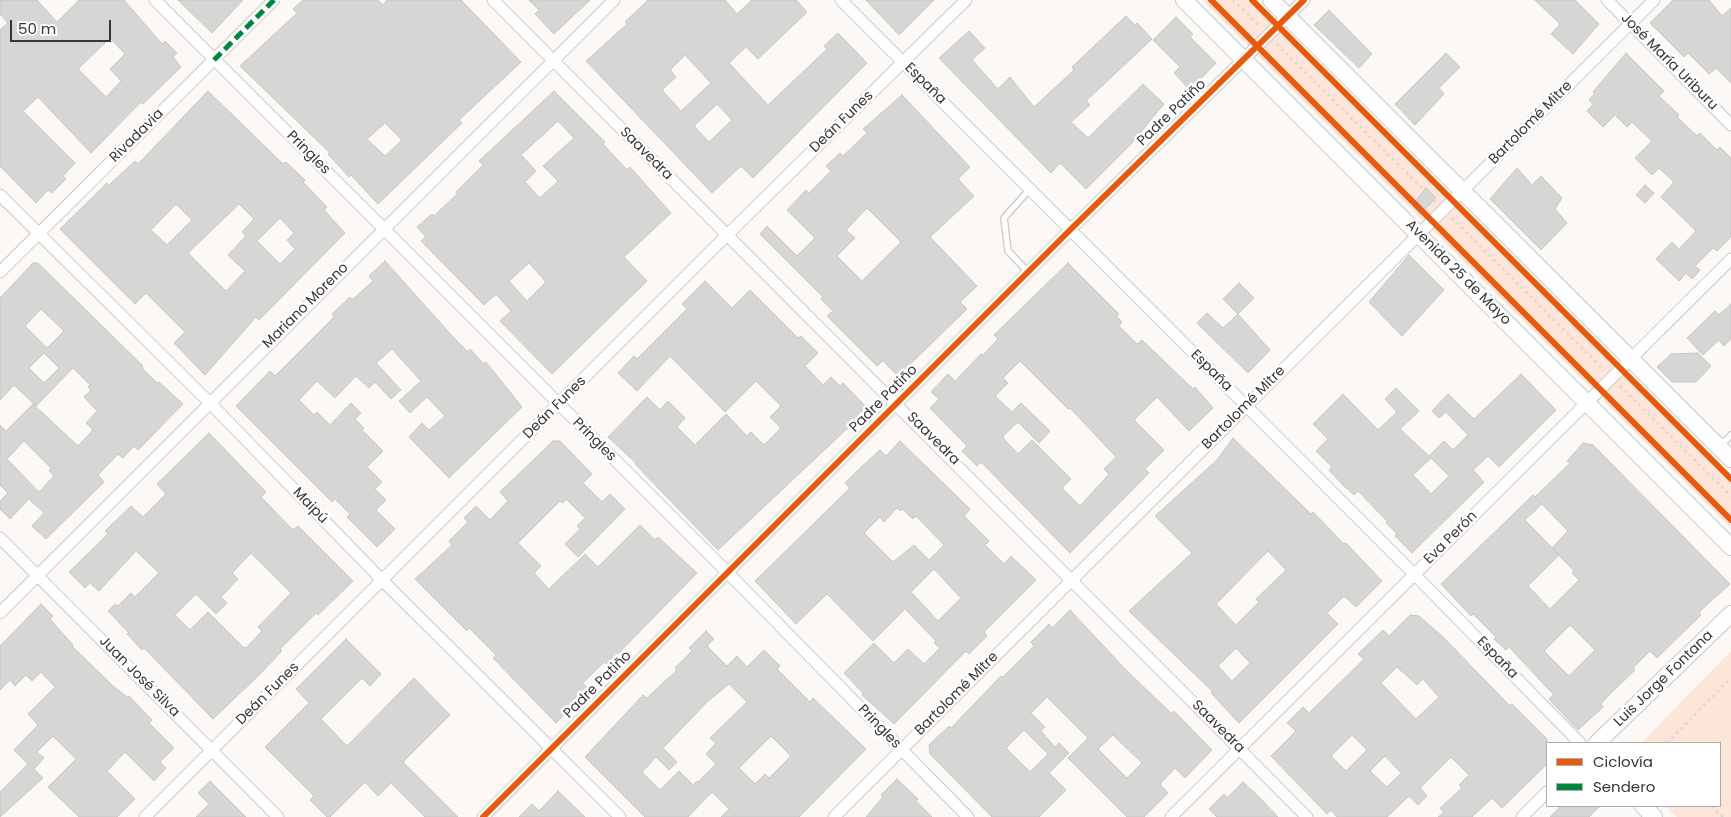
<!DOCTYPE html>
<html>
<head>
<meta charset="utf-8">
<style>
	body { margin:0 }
	#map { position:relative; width:1731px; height:817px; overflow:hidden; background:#fbf8f6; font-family:Poppins,sans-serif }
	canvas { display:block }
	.legend { position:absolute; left:1546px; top:742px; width:175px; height:65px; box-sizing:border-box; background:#fff; border:1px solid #afaeae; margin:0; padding:6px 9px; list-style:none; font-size:15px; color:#373535 }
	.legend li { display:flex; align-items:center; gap:10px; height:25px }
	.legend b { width:25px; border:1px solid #afaeae }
	.scale { position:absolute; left:10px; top:20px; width:101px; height:22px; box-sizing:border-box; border:2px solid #373535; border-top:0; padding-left:6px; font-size:15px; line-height:18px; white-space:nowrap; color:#373535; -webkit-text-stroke:4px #fff; paint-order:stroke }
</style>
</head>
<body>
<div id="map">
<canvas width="1731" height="817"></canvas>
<ul class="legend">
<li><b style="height:6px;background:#e8590c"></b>Ciclovía</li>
<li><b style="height:6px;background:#00873e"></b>Sendero</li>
</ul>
<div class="scale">50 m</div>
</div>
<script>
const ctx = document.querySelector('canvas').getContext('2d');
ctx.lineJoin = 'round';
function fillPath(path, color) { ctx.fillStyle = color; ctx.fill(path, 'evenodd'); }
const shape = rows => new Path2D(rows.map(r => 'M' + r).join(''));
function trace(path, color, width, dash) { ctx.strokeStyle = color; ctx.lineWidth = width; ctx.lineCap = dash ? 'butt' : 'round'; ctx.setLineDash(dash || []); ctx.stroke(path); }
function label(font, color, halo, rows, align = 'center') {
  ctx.font = font + ' Poppins,sans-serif'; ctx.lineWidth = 5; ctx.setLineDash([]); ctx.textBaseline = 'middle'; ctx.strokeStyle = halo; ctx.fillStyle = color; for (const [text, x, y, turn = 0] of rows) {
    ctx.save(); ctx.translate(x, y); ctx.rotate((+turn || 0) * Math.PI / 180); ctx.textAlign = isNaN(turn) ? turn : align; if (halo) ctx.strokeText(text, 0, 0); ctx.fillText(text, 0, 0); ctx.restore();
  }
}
fillPath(shape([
	[1202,0,1253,0,1731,477,1731,528],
	[1731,651,1731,817,1677,817,1665,806,1720,806,1720,743,1641,743]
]), '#fde5d9');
const building = shape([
	[0,0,37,0,57,22,79,0,124,0,162,44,165,41,177,53,173,57,181,67,143,104,141,102,91,153,38,97,23,111,75,163,63,176,66,179,52,193,48,190,36,203,0,166,0,30,8,23,0,14,0,0],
	[110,38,125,54,110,69,121,81,106,97,78,69,110,38],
	[178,0,243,0,212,33,178,0],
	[303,0,378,0,383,5,387,0,461,0,521,62,459,120,462,123,378,204,351,175,349,177,328,154,330,153,240,66,297,13,293,9,303,0],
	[385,123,402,140,385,156,367,139,385,123],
	[529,0,590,0,554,34,535,14,539,10,529,0],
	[648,0,725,0,737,14,752,0,796,0,807,12,758,59,746,47,729,63,768,105,827,49,824,46,838,33,867,63,753,178,741,166,712,193,586,61,627,24,625,22,648,0],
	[685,55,711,83,681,111,662,90,676,77,670,70,685,55],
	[717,104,732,120,709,142,694,126,717,104],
	[866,0,934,0,899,35,866,0],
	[1535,0,1575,0,1599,24,1573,54,1551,34,1560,24,1535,0],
	[1673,0,1709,0,1722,16,1731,8,1731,83,1716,68,1709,74,1688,53,1684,57,1650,23,1673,0],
	[1329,10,1372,54,1359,68,1314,25,1329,10],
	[1126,16,1135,25,1137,23,1152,39,1086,101,1090,105,1071,122,1088,138,1143,84,1164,104,1131,144,1086,189,1060,163,1051,173,939,58,969,31,985,48,972,60,998,89,1010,77,1034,107,1074,70,1072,67,1126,16],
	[1176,17,1193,34,1190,37,1216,63,1190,90,1174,73,1180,67,1153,40,1176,17],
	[1446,53,1460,67,1439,88,1444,94,1415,125,1395,104,1446,53],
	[1626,53,1664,91,1659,96,1679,115,1677,117,1697,136,1700,133,1717,150,1720,147,1731,158,1731,237,1717,251,1713,248,1695,266,1700,270,1692,279,1686,273,1679,281,1656,259,1672,242,1679,249,1696,231,1661,197,1674,182,1659,168,1652,175,1635,158,1652,141,1632,122,1627,127,1615,115,1603,127,1587,111,1593,104,1589,100,1595,93,1593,92,1626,53],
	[208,91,283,164,286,162,305,180,303,182,327,207,324,210,345,233,259,320,256,317,205,375,174,343,185,332,146,293,135,304,60,229,107,183,109,185,135,161,138,164,208,91],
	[176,204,192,220,167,245,151,230,176,204],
	[239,204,254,219,242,232,246,236,228,255,245,271,226,291,188,253,239,204],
	[280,218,294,233,287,240,295,249,280,264,257,241,280,218],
	[554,91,605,142,603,144,627,170,630,167,671,213,624,257,647,281,552,374,500,321,511,311,496,294,484,305,421,241,426,237,417,227,432,214,434,216,457,194,456,192,483,165,479,161,554,91],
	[558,121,574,138,543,166,558,181,540,198,525,182,536,171,521,155,558,121],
	[529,263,546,282,527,301,509,281,529,263],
	[902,95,970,167,958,179,974,196,930,237,977,286,960,302,967,309,898,376,883,361,877,366,827,316,833,311,821,299,823,297,760,234,767,226,797,256,815,238,787,210,806,190,809,193,831,171,826,166,840,153,843,156,867,133,863,129,902,95],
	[867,208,901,242,862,281,837,256,855,238,846,230,867,208],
	[1517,168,1532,185,1541,176,1562,198,1555,209,1567,223,1541,250,1490,199,1517,168],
	[1645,185,1654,193,1645,203,1636,195,1645,185],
	[1426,188,1436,198,1420,214,1412,205,1426,188],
	[1409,255,1444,290,1402,336,1369,302,1409,255],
	[385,261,454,338,468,352,470,349,484,364,486,362,522,407,449,478,409,437,422,423,429,430,445,416,427,397,410,413,399,401,421,381,392,349,376,363,401,390,391,399,375,382,369,388,356,376,335,398,317,381,299,400,314,415,317,412,330,425,351,403,361,413,355,419,364,428,362,430,383,451,367,467,382,482,375,489,386,500,376,510,395,529,377,547,347,517,350,514,335,499,332,502,236,406,270,371,275,376,334,317,332,314,350,297,352,300,373,281,369,276,385,261],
	[33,263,38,263,143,366,142,368,157,383,159,382,183,404,138,450,134,446,123,458,118,454,98,475,104,482,46,539,32,526,44,513,29,499,10,519,0,509,0,501,8,493,0,485,0,425,6,431,33,404,78,446,93,430,86,423,97,411,84,397,91,390,88,387,90,385,73,368,36,406,14,385,0,400,0,298,33,263],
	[41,309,64,331,47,348,25,326,41,309],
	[44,353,59,368,44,383,29,368,44,353],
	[24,441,51,468,49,471,54,476,39,492,7,459,24,441],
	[1068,263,1119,314,1116,316,1122,322,1119,326,1137,344,1142,340,1193,389,1195,387,1213,408,1189,431,1157,397,1134,420,1164,450,1145,469,1149,473,1070,553,981,462,977,466,962,451,967,446,930,408,939,399,931,392,948,374,955,381,981,354,983,355,998,339,994,335,1068,263],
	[1020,361,1068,409,1070,408,1116,457,1104,469,1109,474,1080,506,1062,488,1071,479,1032,440,1018,454,1004,439,1003,436,1018,422,1039,443,1050,431,1021,403,1012,412,995,396,1008,383,1003,378,1020,361],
	[705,281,732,308,750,290,798,338,801,336,818,353,805,366,823,385,831,377,840,386,843,383,868,409,718,550,635,464,636,463,608,437,647,397,660,410,668,401,685,418,677,427,695,445,726,414,747,436,751,432,764,445,781,428,770,417,781,406,756,381,725,412,670,356,637,391,618,373,634,356,637,359,687,309,682,304,705,281],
	[1239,283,1254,298,1238,314,1270,350,1248,373,1197,323,1207,313,1223,328,1238,314,1223,299,1239,283],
	[1731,304,1731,339,1724,346,1719,340,1703,355,1687,338,1715,311,1719,315,1731,304],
	[1698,353,1711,366,1696,382,1672,382,1657,367,1671,354,1698,353],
	[1521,374,1556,410,1499,467,1488,456,1473,470,1484,482,1412,553,1395,536,1397,534,1386,523,1388,522,1358,491,1354,495,1343,485,1329,470,1332,467,1316,451,1328,439,1313,424,1343,394,1378,430,1397,412,1385,399,1396,388,1419,411,1400,429,1431,458,1413,475,1431,494,1449,476,1429,456,1444,441,1453,450,1468,435,1446,412,1439,418,1432,411,1448,394,1474,419,1521,374],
	[209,433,266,492,261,497,293,530,298,526,353,581,318,615,316,613,280,649,282,651,257,677,213,719,144,648,142,650,127,634,129,633,108,611,115,604,118,606,131,593,135,597,159,573,136,551,99,591,90,583,85,588,69,572,108,534,105,531,131,506,143,517,166,494,157,484,209,433],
	[251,553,291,593,258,627,262,631,246,648,243,647,208,612,190,630,175,615,196,594,216,614,227,603,221,597,238,579,232,573,251,553],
	[1233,438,1311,514,1313,512,1344,544,1346,543,1382,581,1356,607,1344,596,1327,613,1338,624,1239,723,1211,693,1213,692,1129,611,1192,553,1155,516,1217,460,1233,438],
	[1268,551,1286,570,1256,599,1259,602,1236,625,1216,604,1268,551],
	[1236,648,1250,663,1232,681,1218,666,1236,648],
	[553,441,560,441,592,474,583,483,602,502,610,494,625,509,578,557,565,544,580,529,577,526,585,518,566,499,563,503,560,501,518,543,541,566,534,573,549,589,585,554,598,567,640,525,655,540,658,537,697,573,607,665,604,662,583,683,589,690,556,723,493,658,496,655,469,628,467,631,415,579,452,545,449,541,468,522,464,518,476,506,490,520,508,501,500,492,553,441],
	[900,441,970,509,964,516,989,541,985,545,1004,564,1011,556,1036,580,984,632,987,636,969,654,966,651,894,724,862,695,863,693,844,673,874,643,894,663,908,649,924,664,940,648,934,643,936,641,905,609,873,641,827,594,796,624,755,581,850,488,845,483,858,470,880,450,886,456,900,441],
	[897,508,900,511,902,509,913,519,916,516,944,545,929,560,914,545,893,562,864,533,880,517,884,522,897,508],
	[934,569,961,598,938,621,911,592,934,569],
	[1583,443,1593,445,1730,584,1699,612,1701,615,1657,658,1650,651,1633,668,1635,670,1608,696,1601,704,1603,707,1578,730,1549,699,1554,695,1509,647,1506,650,1494,639,1496,637,1473,614,1471,616,1441,584,1533,495,1542,504,1525,520,1559,555,1528,586,1550,609,1579,580,1572,573,1574,571,1552,548,1568,531,1535,497,1570,463,1567,461,1583,443],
	[1570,625,1595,650,1569,676,1544,651,1570,625],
	[41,604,53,616,50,619,73,645,72,646,112,685,127,697,129,696,152,720,149,723,174,748,160,762,166,768,154,781,125,752,107,771,135,799,117,817,79,817,48,787,76,759,53,736,37,752,44,758,34,769,43,778,0,817,0,792,28,764,14,750,38,725,28,714,55,687,41,672,32,681,26,675,15,686,10,680,0,690,0,646,41,604],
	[1070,610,1127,671,1172,714,1174,711,1212,750,1185,778,1175,768,1160,784,1168,793,1144,817,1127,817,1068,758,1088,738,1047,697,1031,713,1045,727,1041,731,1055,747,1059,743,1069,753,1049,773,1066,790,1039,817,992,817,930,754,929,745,949,726,951,728,1001,676,1003,677,1034,646,1031,642,1049,624,1052,628,1070,610],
	[1024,730,1048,754,1030,772,1006,748,1024,730],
	[1113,735,1142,763,1127,778,1098,749,1113,735],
	[1410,615,1419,616,1443,637,1510,706,1512,704,1547,739,1547,764,1502,808,1492,798,1472,817,1438,817,1444,812,1440,808,1462,788,1459,785,1469,775,1451,757,1420,788,1427,796,1418,805,1409,796,1387,817,1337,817,1331,810,1327,814,1271,756,1296,731,1287,723,1303,707,1309,713,1364,659,1358,654,1383,630,1389,636,1410,615],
	[1397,667,1417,685,1423,679,1439,697,1416,719,1381,683,1397,667],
	[1352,735,1367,750,1346,771,1331,756,1352,735],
	[1385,756,1401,773,1387,787,1370,771,1385,756],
	[706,631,714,639,707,646,727,666,737,656,747,667,764,650,780,666,777,669,810,702,813,698,866,749,799,817,721,817,729,809,712,792,688,817,645,817,585,757,643,695,647,698,677,670,675,668,692,651,689,648,706,631],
	[729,684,747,702,710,738,716,743,706,754,716,764,698,782,697,781,693,785,679,771,660,790,642,772,656,757,669,770,677,762,663,748,708,701,729,684],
	[771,736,791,756,769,778,765,774,755,784,739,768,771,736],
	[346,639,381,674,370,686,362,678,321,719,347,746,414,678,450,715,403,762,458,817,425,817,391,783,378,796,365,782,330,817,327,817,310,800,314,796,265,747,309,703,296,689,346,639],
	[897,779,918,799,916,801,932,817,866,817,883,797,881,795,897,779],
	[210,781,246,817,196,817,209,804,198,793,210,781],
	[1243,782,1259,797,1278,817,1217,817,1209,809,1224,794,1227,798,1243,782],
	[558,791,585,817,519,817,532,804,539,811,558,791],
	[1561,806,1600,806,1589,817,1550,817,1561,806]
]);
fillPath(building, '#d6d6d5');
trace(building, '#c6c6c5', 1);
const service = shape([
	[1028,272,1008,251,1004,218,1030,189],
	[1720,446,1731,435]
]);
const minor = shape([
	[155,0,728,573,968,817],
	[493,0,1307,817],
	[841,0,1414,574,1580,743],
	[1607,0,1731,125],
	[0,195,210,403,381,579,620,817],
	[0,272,274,0],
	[0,538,278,817],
	[0,613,614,0],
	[145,817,727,235,966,0],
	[483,817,1070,230,1304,0],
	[834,817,1654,0],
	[1171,817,1731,259],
	[1522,817,1547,792]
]);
const secondary = shape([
	[1184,0,1731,547],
	[1271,0,1731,459],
	[1597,743,1731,614],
	[1643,806,1654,817]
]);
trace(service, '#cac8c7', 8);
trace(minor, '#cac8c7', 13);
trace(secondary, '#cac8c7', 18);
trace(shape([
	[1233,0,1261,27],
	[1277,44,1436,202],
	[1452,218,1604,370],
	[1620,386,1731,496],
	[1667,743,1731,678],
	[1712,806,1723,817]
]), '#d8d7d7', 2.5, [2.5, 4]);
trace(service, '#fefefe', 5.5);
trace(minor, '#fefefe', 11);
trace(secondary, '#fefefe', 16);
trace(shape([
	[214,60,274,0]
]), '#00873e', 5, [10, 5]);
trace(shape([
	[1211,0,1731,520],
	[1252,0,1731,479],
	[483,817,1070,230,1304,0]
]), '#e8590c', 6);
label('14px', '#373535', '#fff', [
	["José María Uriburu",1669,62,45],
	["España",925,84,45],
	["Padre Patiño",1172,113,-44],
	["Deán Funes",842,122,-44],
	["Bartolomé Mitre",1531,123,-45],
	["Rivadavia",137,136,-45],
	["Pringles",308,153,45],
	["Saavedra",646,154,45],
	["Avenida 25 de Mayo",1458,273,45],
	["Mariano Moreno",306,306,-45],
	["España",1211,371,45],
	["Padre Patiño",884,399,-45],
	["Deán Funes",555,408,-45],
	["Bartolomé Mitre",1244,408,-45],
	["Saavedra",933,439,45],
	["Pringles",594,440,45],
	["Maipú",310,506,46],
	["Eva Perón",1451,538,-45],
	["España",1497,658,46],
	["Juan José Silva",139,677,45],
	["Luis Jorge Fontana",1664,679,-44],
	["Padre Patiño",598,685,-45],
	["Deán Funes",268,694,-45],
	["Bartolomé Mitre",957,694,-45],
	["Pringles",879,727,46],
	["Saavedra",1218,727,45]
]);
</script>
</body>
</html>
